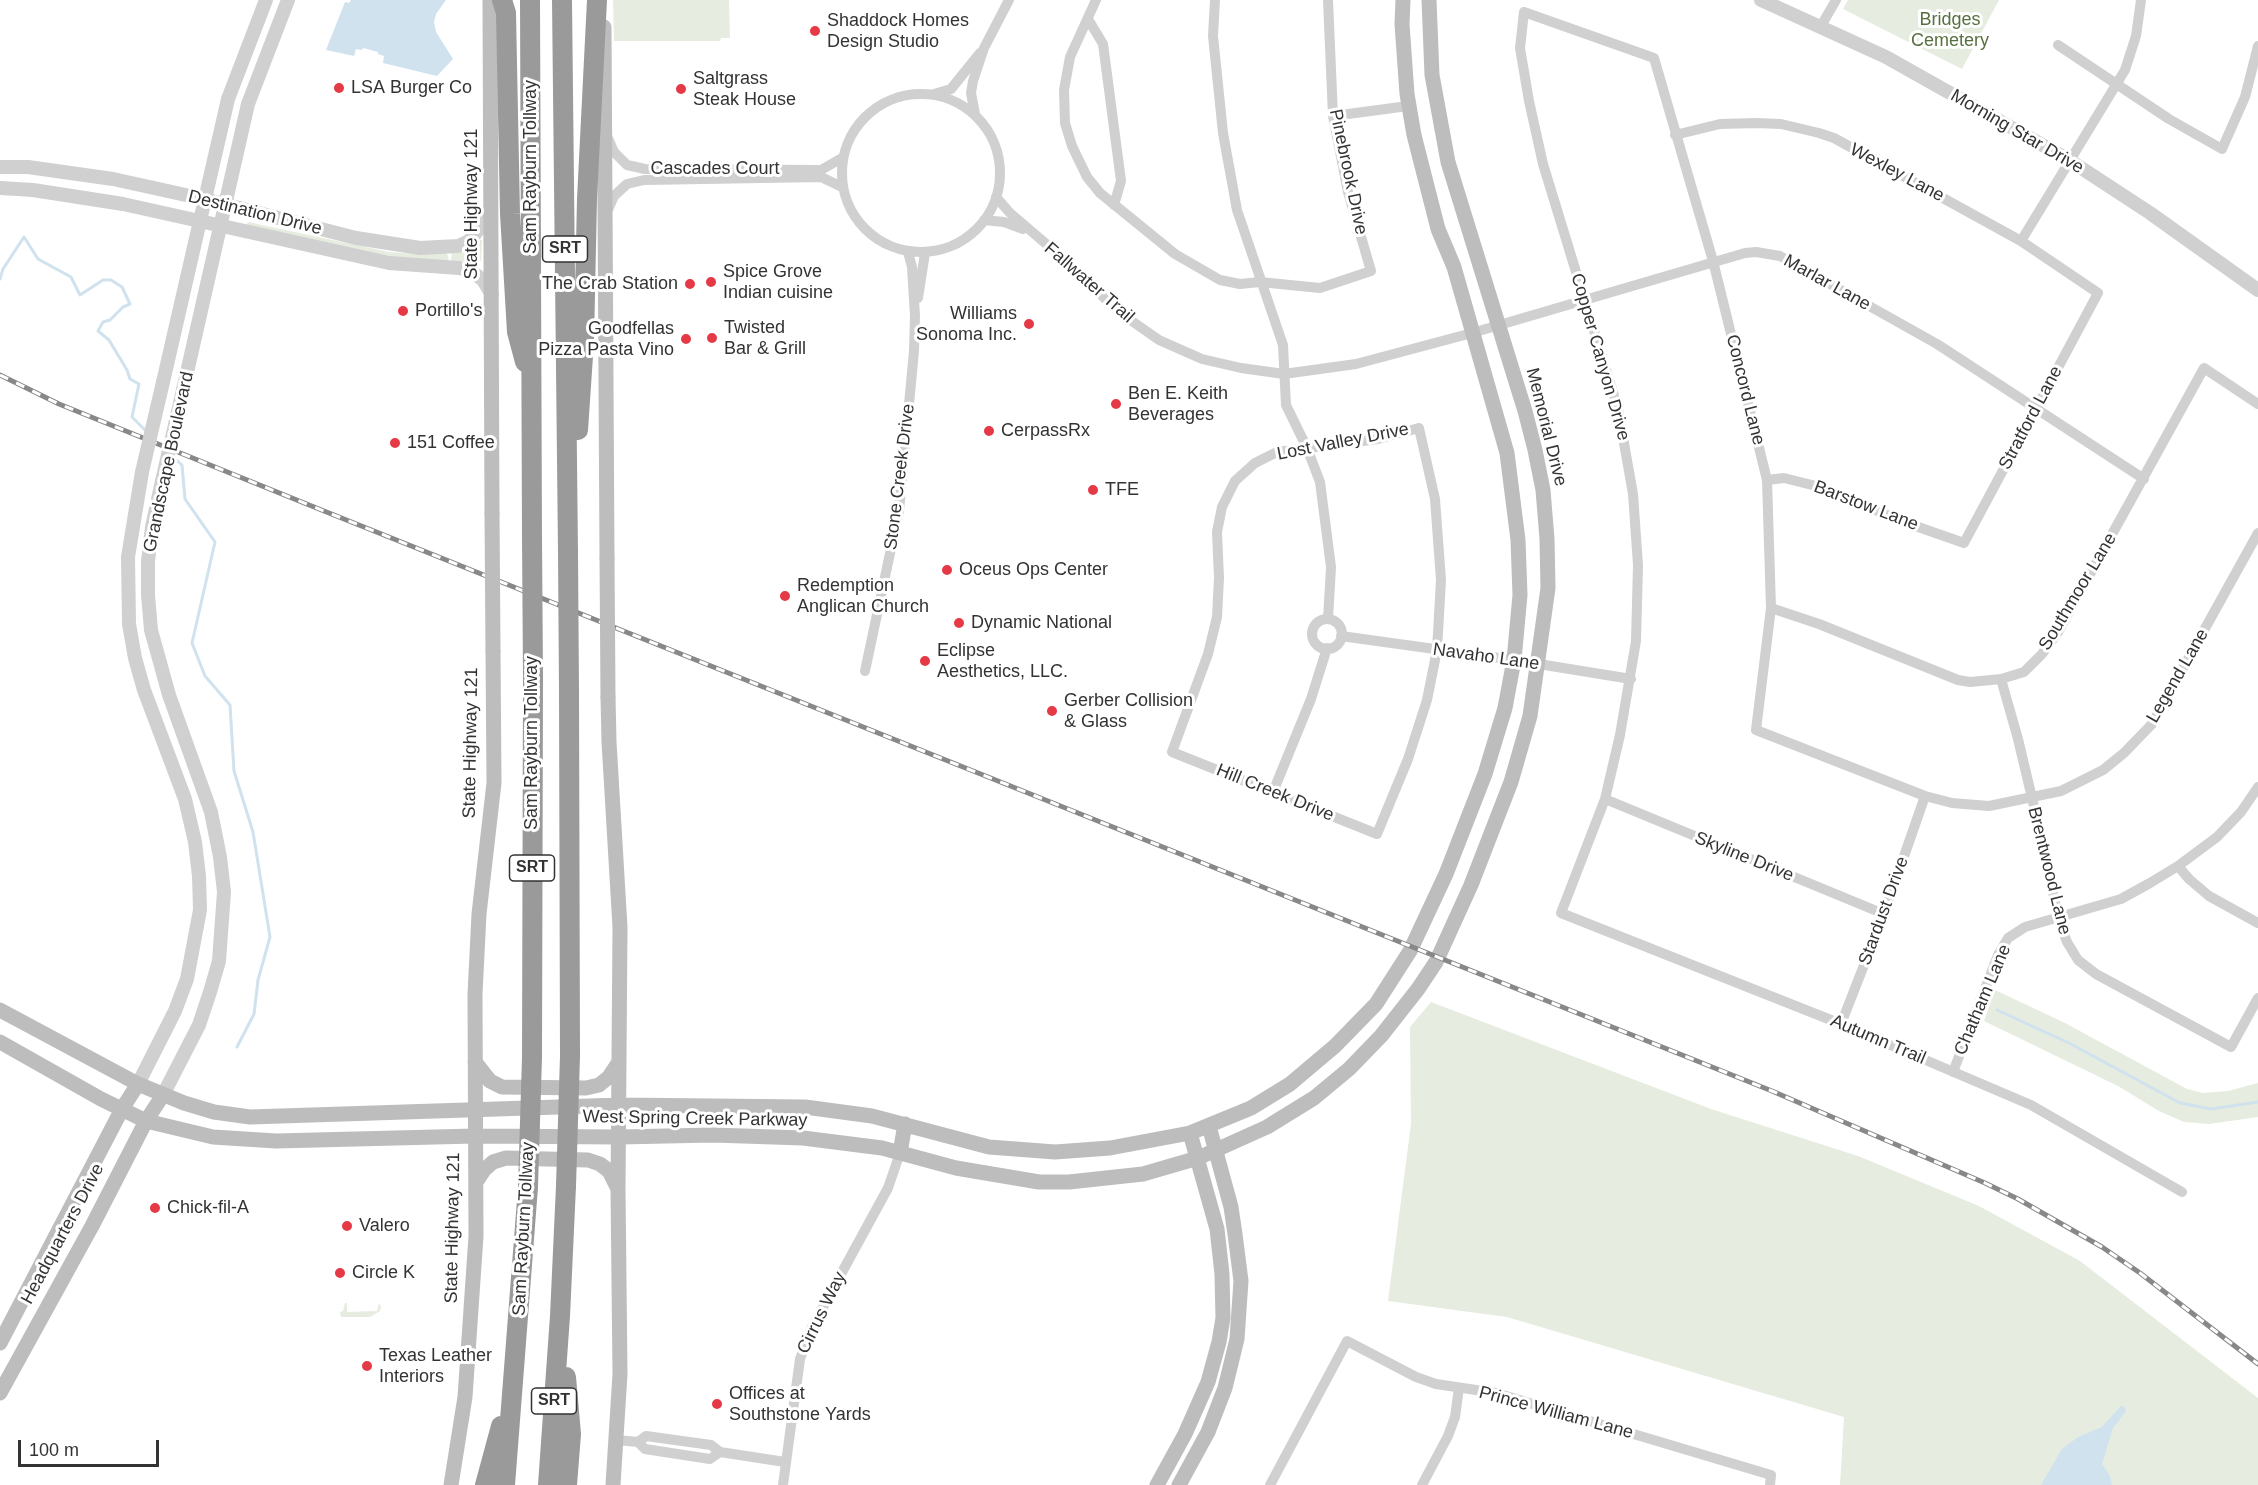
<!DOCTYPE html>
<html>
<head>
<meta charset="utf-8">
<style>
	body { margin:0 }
	#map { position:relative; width:2258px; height:1485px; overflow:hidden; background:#fff; font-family:Arial,sans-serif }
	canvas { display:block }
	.scale { position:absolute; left:18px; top:1440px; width:141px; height:27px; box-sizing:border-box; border:3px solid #333; border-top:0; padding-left:8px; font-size:18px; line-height:21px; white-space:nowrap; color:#333; -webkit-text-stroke:4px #fff; paint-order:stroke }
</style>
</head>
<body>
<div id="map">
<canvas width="2258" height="1485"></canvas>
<div class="scale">100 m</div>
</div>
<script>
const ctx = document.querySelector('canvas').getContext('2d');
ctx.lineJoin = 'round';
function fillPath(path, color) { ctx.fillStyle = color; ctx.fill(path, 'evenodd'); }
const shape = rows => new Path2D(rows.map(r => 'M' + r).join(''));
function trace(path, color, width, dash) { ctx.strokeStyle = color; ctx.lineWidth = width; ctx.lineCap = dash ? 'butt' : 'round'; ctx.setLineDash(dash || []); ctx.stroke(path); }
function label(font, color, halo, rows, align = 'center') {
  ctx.font = font + ' Arial,sans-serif'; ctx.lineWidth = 6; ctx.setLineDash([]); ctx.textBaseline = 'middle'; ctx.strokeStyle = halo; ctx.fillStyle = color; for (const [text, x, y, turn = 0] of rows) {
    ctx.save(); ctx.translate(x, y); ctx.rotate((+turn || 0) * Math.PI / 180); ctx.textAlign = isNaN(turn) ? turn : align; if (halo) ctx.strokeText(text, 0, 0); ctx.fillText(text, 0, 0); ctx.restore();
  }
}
fillPath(shape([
	[613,0,729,0,730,38,721,38,720,41,614,41],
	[1848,0,1999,0,1962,69,1843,9],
	[248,222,389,252,416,254,446,251,449,259,447,262,404,260,246,226],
	[479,239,482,240,481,261,453,262,451,260,452,251],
	[1995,990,2065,1023,2187,1089,2203,1093,2228,1091,2258,1083,2258,1117,2209,1124,2184,1122,2159,1111,2118,1086,1984,1021],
	[1431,1002,1711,1109,1858,1156,1979,1206,2080,1261,2258,1398,2258,1485,1840,1485,1844,1417,1507,1317,1388,1301,1411,1124,1410,1027],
	[345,1303,347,1303,347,1312,377,1311,379,1303,381,1307,380,1311,370,1317,341,1317,340,1312,343,1311]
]), '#e6ecdf');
fillPath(shape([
	[351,0,446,0,436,14,434,22,436,32,453,59,437,76,383,63,384,56,378,54,378,52,363,48,362,50,356,49,354,56,326,50,345,2,349,3],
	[2121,1406,2125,1407,2126,1411,2113,1428,2102,1464,2110,1476,2112,1485,2041,1485,2062,1449,2078,1437,2102,1427]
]), '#cfe2ee');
trace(shape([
	[0,279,3,269,24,237,38,259,71,277,80,295,103,280,111,280,122,287,130,304,123,307,110,320,103,322,98,331,109,340,127,370,130,379,139,384,132,417,146,431],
	[173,457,182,465,185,499,215,542,192,643,205,676,230,705,234,771,253,832,270,937,258,980,254,1014,237,1047],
	[1997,1010,2069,1043,2180,1103,2211,1109,2258,1102]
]), '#cfe2ee', 3);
trace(shape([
	[1096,0,1070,57,1064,90,1065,123,1072,146,1087,177,1100,193,1175,254,1220,280,1240,284,1260,282,1320,288,1371,271,1348,192,1333,116,1328,0],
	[1215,0,1213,36,1223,133,1237,210,1283,345,1286,405,1307,448,1320,482,1331,567,1328,619],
	[1088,19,1103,44,1121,181,1114,205],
	[1821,26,1836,0],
	[2058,45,2169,119,2222,149,2245,97,2258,46],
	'842 173a79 79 0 1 1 158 0a79 79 0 1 1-158 0Z',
	[934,94,951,89,980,53],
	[975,114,971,93,973,81,984,48,1009,0],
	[1333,116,1408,106],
	[1675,135,1720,124,1757,123,1781,124,1819,133,1834,138,2021,241,2098,293,1964,543,1904,522,1820,487,1784,478,1767,480],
	[607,136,614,152,627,165,645,169,821,170,842,158],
	[996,197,1010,213,1058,254,1119,312,1159,340,1202,359,1241,368,1284,374,1356,364,1472,333,1745,253,1756,252,1780,256,1937,344,2144,479],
	[607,212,614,196,627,184,644,180,821,177,842,187],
	[984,220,1004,222,1023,229],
	[2021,241,2125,70,2136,36,2141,0],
	[918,298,925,253],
	[1419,428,1435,499,1441,580,1437,650,1427,700,1408,759,1377,834,1172,752,1208,654,1217,617,1219,578,1217,532,1222,507,1235,481,1255,463,1277,452,1378,439,1419,428],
	[1771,608,1819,624,1958,680,1970,682,2001,679,2024,672,2042,654,2058,632,2204,368,2258,404],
	'1312 634a15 15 0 1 1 30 0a15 15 0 1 1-30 0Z',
	[1341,636,1514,660,1631,679],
	[865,671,899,511,914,351,915,316,912,267,908,252],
	[2001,679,2018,739,2047,861,2058,918,2067,942,2078,960,2096,974,2231,1047,2258,998],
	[1273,792,1311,699,1327,648],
	[1605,799,1884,914],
	[2178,866,2189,879,2209,896,2258,923],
	[1841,1024,1884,914,1925,796],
	[1953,1072,1998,955,2008,938,2025,927,2121,899,2150,883,2178,866,2217,837,2241,812,2258,787],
	[2182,1192,2031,1105,1841,1024,1561,913,1605,799,1620,735,1636,641,1638,565,1633,494,1618,409,1543,164,1529,101,1520,48,1524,12,1654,58,1713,261,1767,480,1771,608,1756,730,1925,796,1952,803,1989,806,2061,791,2103,770,2124,753,2152,724,2258,533],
	[617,1440,638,1442,645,1449,710,1459,720,1452],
	[638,1442,646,1436,711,1445,720,1452,785,1462],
	[783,1485,800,1359,811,1329,888,1188,900,1153],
	[1270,1485,1347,1341,1416,1377,1436,1384,1496,1393,1771,1475,1770,1485],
	[1422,1485,1448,1436,1455,1417,1459,1388]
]), '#d0d0d0', 10);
trace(shape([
	[1761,0,1886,57,2069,160,2150,213,2258,290],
	[0,167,28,167,113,179,204,199,356,238,420,248,458,246,469,241,479,229,491,207],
	[0,188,33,190,123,204,389,263,459,268,471,271,483,280,492,295],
	[163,382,228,99,266,0],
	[183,390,248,104,288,0],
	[162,481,152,527,148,561,148,595,151,630,169,695,211,812,220,857,224,892,219,961,210,992,199,1025,163,1095],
	[138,1084,175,1011,187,979,200,910,199,876,195,842,185,799,144,690,135,658,129,624,128,557,142,472]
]), '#d0d0d0', 14);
trace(shape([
	[490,0,492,513],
	[604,27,607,558],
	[608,697,609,742,620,927,618,1189,620,1374,613,1485],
	[0,1010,138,1084,184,1103,214,1112,250,1117,620,1105,805,1107,872,1116,989,1147,1055,1152,1110,1148,1190,1133,1251,1108,1290,1084,1335,1046,1376,1004,1410,951,1446,874,1485,774,1505,708,1514,660,1520,595,1518,540,1507,453,1454,267,1438,229,1414,135,1407,94,1402,24,1403,0],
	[0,1042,101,1099,146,1121,213,1137,276,1141,475,1136,620,1137,713,1135,803,1138,882,1148,956,1168,1039,1182,1069,1182,1143,1174,1198,1158,1267,1127,1314,1098,1349,1069,1381,1036,1418,989,1436,962,1471,885,1511,782,1530,716,1548,588,1547,539,1543,490,1535,450,1525,411,1448,162,1432,75,1429,0],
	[475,1062,490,1081,502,1087,586,1088,599,1085,609,1077,619,1062],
	[900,1153,905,1124],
	[476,1182,484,1170,493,1162,506,1158,588,1160,600,1164,609,1171,618,1189],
	[0,1343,122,1109,138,1084],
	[0,1393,92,1226,146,1121,163,1095],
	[451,1485,465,1397,476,1236,475,994,479,914,494,783,493,651],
	[1157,1485,1185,1434,1208,1382,1219,1342,1223,1318,1222,1274,1217,1229,1190,1133],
	[1179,1485,1208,1432,1225,1388,1237,1339,1241,1281,1235,1234,1231,1207,1209,1126]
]), '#bdbdbd', 15);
trace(shape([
	[502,0,506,13,510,214,517,332,525,362],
	[530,0,532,537],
	[562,0,568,552],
	[578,430,584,341,587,199,597,0],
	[569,691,570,1056],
	[532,1057,533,678],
	[566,1377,571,1434,567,1485],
	[485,1485,501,1426],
	[505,1485,528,1187],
	[548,1485,560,1316,566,1186]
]), '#9a9a9a', 20);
const rail = shape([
	[0,375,59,404,324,511,1772,1091,1985,1183,2018,1199,2102,1247,2140,1273,2258,1364]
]);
trace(rail, '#888', 5);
trace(rail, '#fff', 3, [9]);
trace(shape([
	[142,472,163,382],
	[162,481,183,390]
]), '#d0d0d0', 14);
trace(shape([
	[492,513,493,651],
	[607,558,608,697]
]), '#bdbdbd', 15);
trace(shape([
	[532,537,533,678],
	[568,552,569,691],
	[566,1186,570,1056],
	[528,1187,532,1057]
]), '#9a9a9a', 20);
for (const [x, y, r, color] of [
	[815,31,6,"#e63946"],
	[339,88,6,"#e63946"],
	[681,89,6,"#e63946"],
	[711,282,6,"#e63946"],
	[690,284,6,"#e63946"],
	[403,311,6,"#e63946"],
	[1029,324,6,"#e63946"],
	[712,338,6,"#e63946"],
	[686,339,6,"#e63946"],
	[1116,404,6,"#e63946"],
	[989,431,6,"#e63946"],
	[395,443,6,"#e63946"],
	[1093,490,6,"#e63946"],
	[947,570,6,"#e63946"],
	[785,596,6,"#e63946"],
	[959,623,6,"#e63946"],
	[925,661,6,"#e63946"],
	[1052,711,6,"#e63946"],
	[155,1208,6,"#e63946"],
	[347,1226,6,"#e63946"],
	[340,1273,6,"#e63946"],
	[367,1366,6,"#e63946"],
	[717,1404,6,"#e63946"]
]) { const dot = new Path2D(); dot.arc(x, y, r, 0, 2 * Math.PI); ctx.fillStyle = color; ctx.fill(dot); trace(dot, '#fff', 2); }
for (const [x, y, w] of [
	[565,249,45],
	[532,868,45],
	[554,1401,45]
]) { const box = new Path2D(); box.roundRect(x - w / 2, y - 13, w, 26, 4.5); ctx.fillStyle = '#fff'; ctx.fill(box); trace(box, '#333', 1.5); }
label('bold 16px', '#333', null, [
	["SRT",565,249],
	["SRT",532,868],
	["SRT",554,1401]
]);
label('18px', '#56703f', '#fff', [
	["Bridges",1950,20],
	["Cemetery",1950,41]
]);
label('18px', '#333', '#fff', [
	["Shaddock Homes",827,21],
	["Design Studio",827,42],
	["Saltgrass",693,79],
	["Steak House",693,100],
	["LSA Burger Co",351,88],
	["Spice Grove",723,272],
	["Indian cuisine",723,293],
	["The Crab Station",678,284,"right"],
	["Portillo's",415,311],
	["Williams",1017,314,"right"],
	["Sonoma Inc.",1017,335,"right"],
	["Twisted",724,328],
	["Bar & Grill",724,349],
	["Goodfellas",674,329,"right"],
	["Pizza Pasta Vino",674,350,"right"],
	["Ben E. Keith",1128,394],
	["Beverages",1128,415],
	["CerpassRx",1001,431],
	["151 Coffee",407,443],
	["TFE",1105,490],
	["Oceus Ops Center",959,570],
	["Redemption",797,586],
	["Anglican Church",797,607],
	["Dynamic National",971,623],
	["Eclipse",937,651],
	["Aesthetics, LLC.",937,672],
	["Gerber Collision",1064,701],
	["& Glass",1064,722],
	["Chick-fil-A",167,1208],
	["Valero",359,1226],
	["Circle K",352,1273],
	["Texas Leather",379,1356],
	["Interiors",379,1377],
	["Offices at",729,1394],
	["Southstone Yards",729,1415]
], 'left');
label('18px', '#333', '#fff', [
	["Morning Star Drive",2017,132,30],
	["Sam Rayburn Tollway",531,167,-90],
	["Cascades Court",715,169],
	["Pinebrook Drive",1348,172,78],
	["Wexley Lane",1897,173,28],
	["State Highway 121",472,204,-90],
	["Destination Drive",255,213,14],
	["Fallwater Trail",1089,283,41],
	["Marlar Lane",1827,283,29],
	["Copper Canyon Drive",1600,357,74],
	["Concord Lane",1745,390,76],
	["Stratford Lane",2031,418,-62],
	["Memorial Drive",1546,427,76],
	["Lost Valley Drive",1343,442,-11],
	["Grandscape Boulevard",169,462,-78],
	["Stone Creek Drive",900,477,-83],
	["Barstow Lane",1866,506,21],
	["Southmoor Lane",2078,592,-59],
	["Navaho Lane",1486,657,8],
	["Legend Lane",2178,676,-60],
	["State Highway 121",471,743,-89],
	["Sam Rayburn Tollway",532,743,-90],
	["Hill Creek Drive",1275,793,22],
	["Skyline Drive",1744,857,22],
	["Brentwood Lane",2049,871,76],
	["Stardust Drive",1884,911,-70],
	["Chatham Lane",1983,1000,-67],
	["Autumn Trail",1878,1040,23],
	["West Spring Creek Parkway",695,1119,1],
	["State Highway 121",453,1228,-89],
	["Sam Rayburn Tollway",524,1229,-87],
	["Headquarters Drive",63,1234,-62],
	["Cirrus Way",822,1313,-64],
	["Prince William Lane",1556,1413,15]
]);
</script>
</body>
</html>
